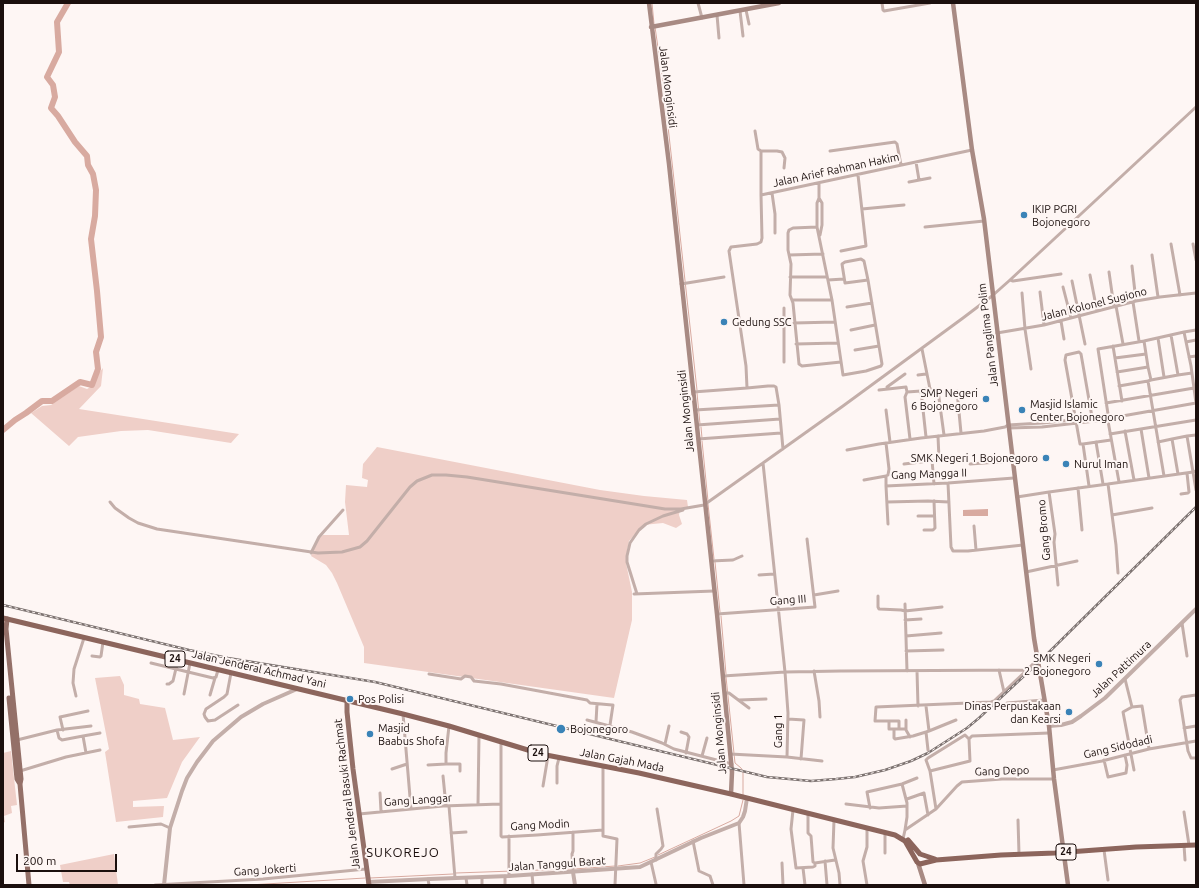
<!DOCTYPE html>
<html>
<head>
<meta charset="utf-8">
<style>
	body { margin:0 }
	#map { position:relative; width:1199px; height:888px; overflow:hidden; background:#fef6f4; font-family:Ubuntu,sans-serif }
	canvas { display:block }
	.frame { position:absolute; inset:0; border:4px solid #1b0f0d; pointer-events:none }
	.scale { position:absolute; left:16px; top:854px; width:101px; height:18px; box-sizing:border-box; border:2px solid #1b0f0d; border-top:0; padding-left:5px; font-size:12px; line-height:14px; white-space:nowrap; color:#1b0f0d; -webkit-text-stroke:3px #fef6f4; paint-order:stroke }
</style>
</head>
<body>
<div id="map">
<canvas width="1199" height="888"></canvas>
<div class="frame"></div>
<div class="scale">200 m</div>
</div>
<script>
const ctx = document.querySelector('canvas').getContext('2d');
ctx.lineJoin = 'round';
function fillPath(path, color) { ctx.fillStyle = color; ctx.fill(path, 'evenodd'); }
const shape = rows => new Path2D(rows.map(r => 'M' + r).join(''));
function trace(path, color, width, dash) { ctx.strokeStyle = color; ctx.lineWidth = width; ctx.lineCap = dash ? 'butt' : 'round'; ctx.setLineDash(dash || []); ctx.stroke(path); }
function label(font, color, halo, rows, align = 'center') {
  ctx.font = font + ' Ubuntu,sans-serif'; ctx.lineWidth = 4; ctx.setLineDash([]); ctx.textBaseline = 'middle'; ctx.strokeStyle = halo; ctx.fillStyle = color; for (const [text, x, y, turn = 0] of rows) {
    ctx.save(); ctx.translate(x, y); ctx.rotate((+turn || 0) * Math.PI / 180); ctx.textAlign = isNaN(turn) ? turn : align; if (halo) ctx.strokeText(text, 0, 0); ctx.fillText(text, 0, 0); ctx.restore();
  }
}
fillPath(shape([
	[103,368,101,386,79,409,239,434,231,443,148,430,121,431,78,437,69,446,31,413,42,406,51,405,79,386,87,389,94,385,99,373],
	[377,447,600,490,644,496,687,500,688,507,680,509,679,515,682,524,676,528,663,523,643,525,629,541,626,557,626,563,632,592,632,620,614,698,364,663,364,647,337,583,332,573,326,565,311,556,319,538,323,535,349,535,345,502,346,485,367,487,368,480,362,478,363,464],
	[120,676,124,685,124,695,139,699,140,704,165,708,173,740,200,737,182,762,167,798,133,801,133,807,164,806,163,817,116,822,105,752,109,749,95,678],
	[11,751,17,805,11,806,12,813,4,816,5,822,3,823,3,753],
	[114,854,118,885,70,885,69,882,63,882,60,865]
]), '#efcfc8');
fillPath(shape([
	[988,509,988,516,963,516,963,510]
]), '#d8aaa0');
trace(shape([
	[652,3,654,24],
	[655,27,663,82,673,171,697,390],
	[697,393,700,424],
	[701,427,702,438],
	[702,441,708,501],
	[708,504,714,559],
	[715,562,720,612],
	[721,616,726,674],
	[726,677,735,763,741,768,743,771,743,795],
	[658,855,731,821,739,816,743,800],
	[618,866,640,863,655,857],
	[574,869,615,866],
	[456,873,571,869],
	[370,878,453,874],
	[249,885,365,878]
]), '#d8aaa0', 1);
trace(shape([
	[3,430,15,420,26,413,42,401,52,401,80,382,92,385,98,369,96,352,101,337,97,291,91,239,95,216,96,190,93,174,88,165,87,156,75,142,58,116,51,108,55,97,53,85,47,77,59,52,57,22,68,3]
]), '#d8aaa0', 6);
trace(shape([
	[698,3,702,18],
	[882,3,883,10,884,11,930,3],
	[746,10,749,24],
	[740,11,743,36],
	[717,15,719,38],
	[755,131,758,149,761,151,777,151,782,152,785,158,784,168],
	[761,151,761,195],
	[830,151,895,142,897,144,901,165],
	[916,162,919,180],
	[909,182,930,178],
	[819,183,819,198,822,203,822,225,820,235],
	[772,193,775,214,775,233],
	[819,198,817,203,817,227,832,300,843,375,866,371,881,366,882,364,868,280,864,261,861,259,845,262,842,264,845,283,868,280],
	[862,209,904,205],
	[817,227,793,228,789,230,788,233,788,250,791,264,790,295,793,303,799,364,802,366,841,362],
	[925,227,984,221],
	[1171,244,1180,295],
	[1193,244,1196,260],
	[841,251,866,246,858,175],
	[789,255,823,254],
	[1152,255,1158,297],
	[1132,266,1136,301],
	[1109,272,1114,307],
	[1090,275,1097,311],
	[790,277,827,277],
	[828,280,844,279],
	[1010,280,1013,281,1061,274],
	[1072,281,1085,344],
	[681,284,724,277],
	[1063,287,1071,318],
	[1040,292,1044,325],
	[1022,293,1025,329,1031,369],
	[792,300,832,300],
	[1133,302,1139,341],
	[1116,306,1123,344],
	[847,307,872,303],
	[1061,321,1064,339],
	[794,323,835,322],
	[851,330,875,325],
	[1184,332,1196,330],
	[997,333,1044,325,1136,301,1160,297,1196,293],
	[1158,338,1164,377],
	[1144,341,1184,332,1191,366,1196,403],
	[1186,342,1196,340],
	[796,344,838,343],
	[1113,346,1122,401],
	[922,349,930,389,938,391,944,435],
	[855,350,879,346],
	[1189,357,1196,356],
	[1115,358,1146,354],
	[784,362,784,308],
	[1117,372,1148,367,1151,380,1148,381,1164,476],
	[918,375,926,374],
	[1178,375,1192,373],
	[1151,380,1178,375,1171,335],
	[1119,386,1148,381],
	[887,387,905,374],
	[747,388,768,386,774,386,776,387,779,405,783,449],
	[924,389,930,389],
	[879,390,906,387,907,392],
	[957,391,961,433],
	[693,392,747,388,746,366,729,251,731,247,757,244,761,242,762,238,761,195,972,150],
	[1106,403,1194,388],
	[695,410,779,405],
	[886,410,890,442],
	[1108,414,1098,349,1144,341,1148,367],
	'1103.5 418a3.5 3.5 0 1 1 7 0a3.5 3.5 0 1 1-7 0Z',
	[1092,417,1081,354,1079,352,1066,355,1065,360,1080,444,1083,444,1111,440],
	[1111,418,1196,403],
	[1108,421,1119,482],
	[697,425,780,419],
	[1009,428,1042,427,1104,420],
	[1141,429,1149,478],
	[1125,431,1134,480],
	[1110,434,1196,420],
	[938,436,939,459],
	[698,439,781,433],
	[910,439,905,397,907,392,921,391,926,437],
	[1096,442,1103,484],
	[1158,442,1172,439],
	[886,443,889,469,888,475,886,476,886,486,948,483,1014,478],
	[1083,444,1089,486],
	[847,450,879,444,921,438,984,431,1005,427,1008,425,1042,423,1104,417],
	[932,460,934,484],
	[763,463,785,672,788,713,787,757],
	[904,464,954,458],
	[970,464,1012,461],
	[1196,471,1193,472,1196,490],
	[1178,474,1172,439,1187,436],
	[864,480,886,476],
	[948,483,951,547,953,551,968,551,1023,545],
	[886,486,888,524],
	[1078,488,1082,530],
	[1181,494,1188,493,1189,492,1187,473],
	[1017,497,1049,492],
	[110,502,115,508,129,518,138,523,157,529,318,553,342,552,360,547,367,541,410,487,417,481,432,475,446,475,467,477,665,509,681,509,704,505,843,406,963,318,992,296,1010,280,1196,107],
	[887,502,928,501,949,502],
	[1112,515,1152,508],
	[918,516,934,516],
	[974,526,976,550],
	[924,530,933,530,935,528,934,501],
	[311,553,319,537,343,510],
	[711,561,733,560,742,556],
	[1026,572,1077,561],
	[1118,573,1116,545,1108,484,1193,472,1187,436,1196,435],
	[759,575,774,574],
	[1058,585,1054,542,1055,534,1049,492,1108,484],
	[634,594,714,591],
	[637,594,627,562,627,556,630,543,639,530,646,524,663,516,683,510],
	[814,595,838,591],
	[878,596,878,607,879,609,901,610,905,611,942,607],
	[905,604,907,671],
	[717,614,815,607,807,539],
	[905,620,921,619],
	[1182,623,1187,656],
	[906,636,941,633],
	[906,651,943,650],
	[92,656,100,657,101,656,103,642],
	[151,663,213,678,216,677,218,670],
	[999,670,1004,692],
	[814,671,819,701,820,717],
	[917,671,918,706],
	[231,673,227,694,224,697,206,709,204,714,205,717,208,721,215,720,238,705],
	[429,674,461,679,465,676,471,677,474,681,501,684,587,700,590,703,612,705,613,705,610,725],
	[723,676,785,672,841,671,1027,670,1038,659],
	[1125,679,1132,707,1123,712,1134,770],
	[167,684,169,684,173,681,178,660],
	[725,693,729,693,749,708],
	[184,694,190,663],
	[210,695,215,678],
	[1196,695,1182,697,1180,700,1188,751,1191,758,1196,758],
	[76,696,73,683,74,669,84,638],
	[739,700,766,699],
	[1007,703,1044,700],
	[926,706,929,731,926,732,928,750],
	[1132,707,1142,706,1149,749],
	[403,714,411,809],
	[788,719,804,720,801,759],
	[587,720,632,732,662,743,674,749,732,764],
	[906,720,906,730,910,737],
	[889,721,899,721,899,729],
	[596,722,597,704],
	[1184,728,1196,726],
	[894,729,894,738,895,739,913,736,926,732],
	[906,729,889,729,889,721,875,721,876,707,991,702,994,701,1027,670],
	[57,730,59,738,62,740,83,736,86,753],
	[63,730,60,717,88,711],
	[929,731,956,720],
	[681,732,687,734,689,737,686,753],
	[83,736,100,733],
	[17,740,57,730,91,726],
	[501,742,501,836,502,837,537,835,603,830],
	[665,744,669,726],
	[730,754,787,757,822,761],
	[702,756,707,738],
	[1104,760,1108,777,1126,773,1127,765,1125,755],
	[446,764,460,764,460,771],
	[428,765,446,764,446,753,449,726],
	[603,766,603,836,617,839,615,885],
	[392,769,407,764],
	[1053,770,1102,761,1149,749,1196,741],
	[20,771,66,757,100,750],
	[930,771,970,761,969,739,972,736,1049,733],
	[443,776,446,806],
	[557,783,557,766,559,758],
	[902,784,907,803,907,817,905,830],
	[543,786,548,756],
	[380,793,381,811],
	[907,799,924,793,928,815],
	[846,804,879,808,907,806],
	[478,805,479,735],
	[449,806,455,878],
	[870,808,867,792,902,784,917,778],
	[936,809,930,771,926,760,928,758,965,735,969,739],
	[793,810,791,829,796,868,813,867,815,866,815,863,835,860],
	[1184,812,1189,845],
	[808,813,808,833,811,836,813,862,815,863],
	[359,814,443,806,500,804],
	[834,820,833,848,839,873,840,885],
	[1018,820,1019,854],
	[739,823,744,885],
	[129,827,161,824,170,828],
	[573,832,573,851,572,854,573,872],
	[451,833,466,832],
	[509,836,509,876],
	[903,839,905,830,936,809,957,786,962,782,1002,779,1054,779],
	[693,841,699,871,710,876,713,885],
	[1184,845,1185,860],
	[1104,850,1108,880],
	[885,853,885,833],
	[656,860,656,854,661,849,663,846,657,809],
	[825,861,827,885],
	[651,862,656,884],
	[782,863,783,885],
	[803,868,805,885],
	[532,874,533,885],
	[505,876,505,885],
	[482,877,482,885],
	[466,878,467,885],
	[428,879,429,885],
	[155,885,263,879,366,869],
	[867,885,863,861,867,847,867,828]
]), '#c3aea9', 3);
trace(shape([
	[1049,726,1061,725,1072,722,1081,716,1105,698,1196,609],
	[573,872,575,885],
	[368,882,430,879,509,876,640,867,701,838,739,823,743,817,745,811,747,798],
	[164,885,170,828,182,791,187,778,197,762,213,741,241,717,263,704,297,689]
]), '#c3aea9', 4);
trace(shape([
	[649,3,669,164,717,614,732,772,731,794],
	[953,3,972,150,984,219,1023,545,1034,638,1049,726,1054,779,1068,885],
	[651,27,779,3],
	[918,863,925,885]
]), '#a88a83', 4.5);
trace(shape([
	[7,619,6,629,21,779,20,784,29,885],
	[9,698,17,779,20,784],
	[347,701,347,712,353,769,369,885]
]), '#947068', 5);
trace(shape([
	[3,618,403,714,449,726,541,754,639,773,731,794,895,835,905,841,917,862,920,864,936,860,1001,855,1055,853,1136,847,1196,845],
	[908,840,920,854,935,859]
]), '#8c655c', 5);
const rail = shape([
	[3,605,189,650,228,658,375,682,767,777,811,781,836,779,855,777,885,770,911,761,928,753,967,728,979,718,1039,662,1196,507]
]);
trace(rail, '#7d7371', 2.5);
trace(rail, '#fef6f4', 1, [3]);
for (const [x, y, r, color] of [
	[1024,215,4,"#3a83b7"],
	[724,322,4,"#3a83b7"],
	[986,399,4,"#3a83b7"],
	[1022,410,4,"#3a83b7"],
	[1046,458,4,"#3a83b7"],
	[1066,464,4,"#3a83b7"],
	[1099,664,4,"#3a83b7"],
	[350,699,4,"#3a83b7"],
	[1069,712,4,"#3a83b7"],
	[561,729,5,"#3a83b7"],
	[370,734,4,"#3a83b7"]
]) { const dot = new Path2D(); dot.arc(x, y, r, 0, 2 * Math.PI); ctx.fillStyle = color; ctx.fill(dot); trace(dot, '#fef6f4', 1.5); }
for (const [x, y, w] of [
	[175,659,20],
	[538,753,20],
	[1066,852,20]
]) { const box = new Path2D(); box.roundRect(x - w / 2, y - 8, w, 16, 3); ctx.fillStyle = '#fef6f4'; ctx.fill(box); trace(box, '#1b0f0d', 1); }
label('bold 10px', '#1b0f0d', null, [
	["24",175,659],
	["24",538,753],
	["24",1066,852]
]);
label('11px', '#1b0f0d', '#fef6f4', [
	["Jalan Monginsidi",668,87,83],
	["Jalan Arief Rahman Hakim",836,170,-12],
	["Jalan Kolonel Sugiono",1094,304,-14],
	["Jalan Panglima Polim",988,335,-97],
	["Jalan Monginsidi",686,411,-96],
	["Gang Mangga II",929,474,-2],
	["Gang Bromo",1044,530,-95],
	["Gang III",788,600,-4],
	["Jalan Jenderal Achmad Yani",259,669,13],
	["Jalan Pattimura",1121,669,-43],
	["Gang 1",778,731,-90],
	["Jalan Monginsidi",719,733,-95],
	["Gang Sidodadi",1118,747,-13],
	["Jalan Gajah Mada",622,760,11],
	["Gang Depo",1002,771,-2],
	["Jalan Jenderal Basuki Rachmat",347,794,-97],
	["Gang Langgar",418,800,-4],
	["Gang Modin",540,825,-3],
	["Jalan Tanggul Barat",557,864,-4],
	["Gang Jokerti",265,870,-4]
]);
label('11px', '#1b0f0d', '#fef6f4', [
	["IKIP PGRI",1032,209],
	["Bojonegoro",1032,222],
	["Gedung SSC",732,322],
	["SMP Negeri",978,393,"right"],
	["6 Bojonegoro",978,406,"right"],
	["Masjid Islamic",1030,404],
	["Center Bojonegoro",1030,417],
	["SMK Negeri 1 Bojonegoro",1038,458,"right"],
	["Nurul Iman",1074,464],
	["SMK Negeri",1091,658,"right"],
	["2 Bojonegoro",1091,671,"right"],
	["Pos Polisi",358,699],
	["Dinas Perpustakaan",1061,706,"right"],
	["dan Kearsi",1061,719,"right"],
	["Masjid",378,728],
	["Baabus Shofa",378,741],
	["Bojonegoro",570,729]
], 'left');
ctx.letterSpacing = '1px';
label('13px', '#1b0f0d', '#fef6f4', [
	["SUKOREJO",403,853]
]);
ctx.letterSpacing = '0px';
</script>
</body>
</html>
